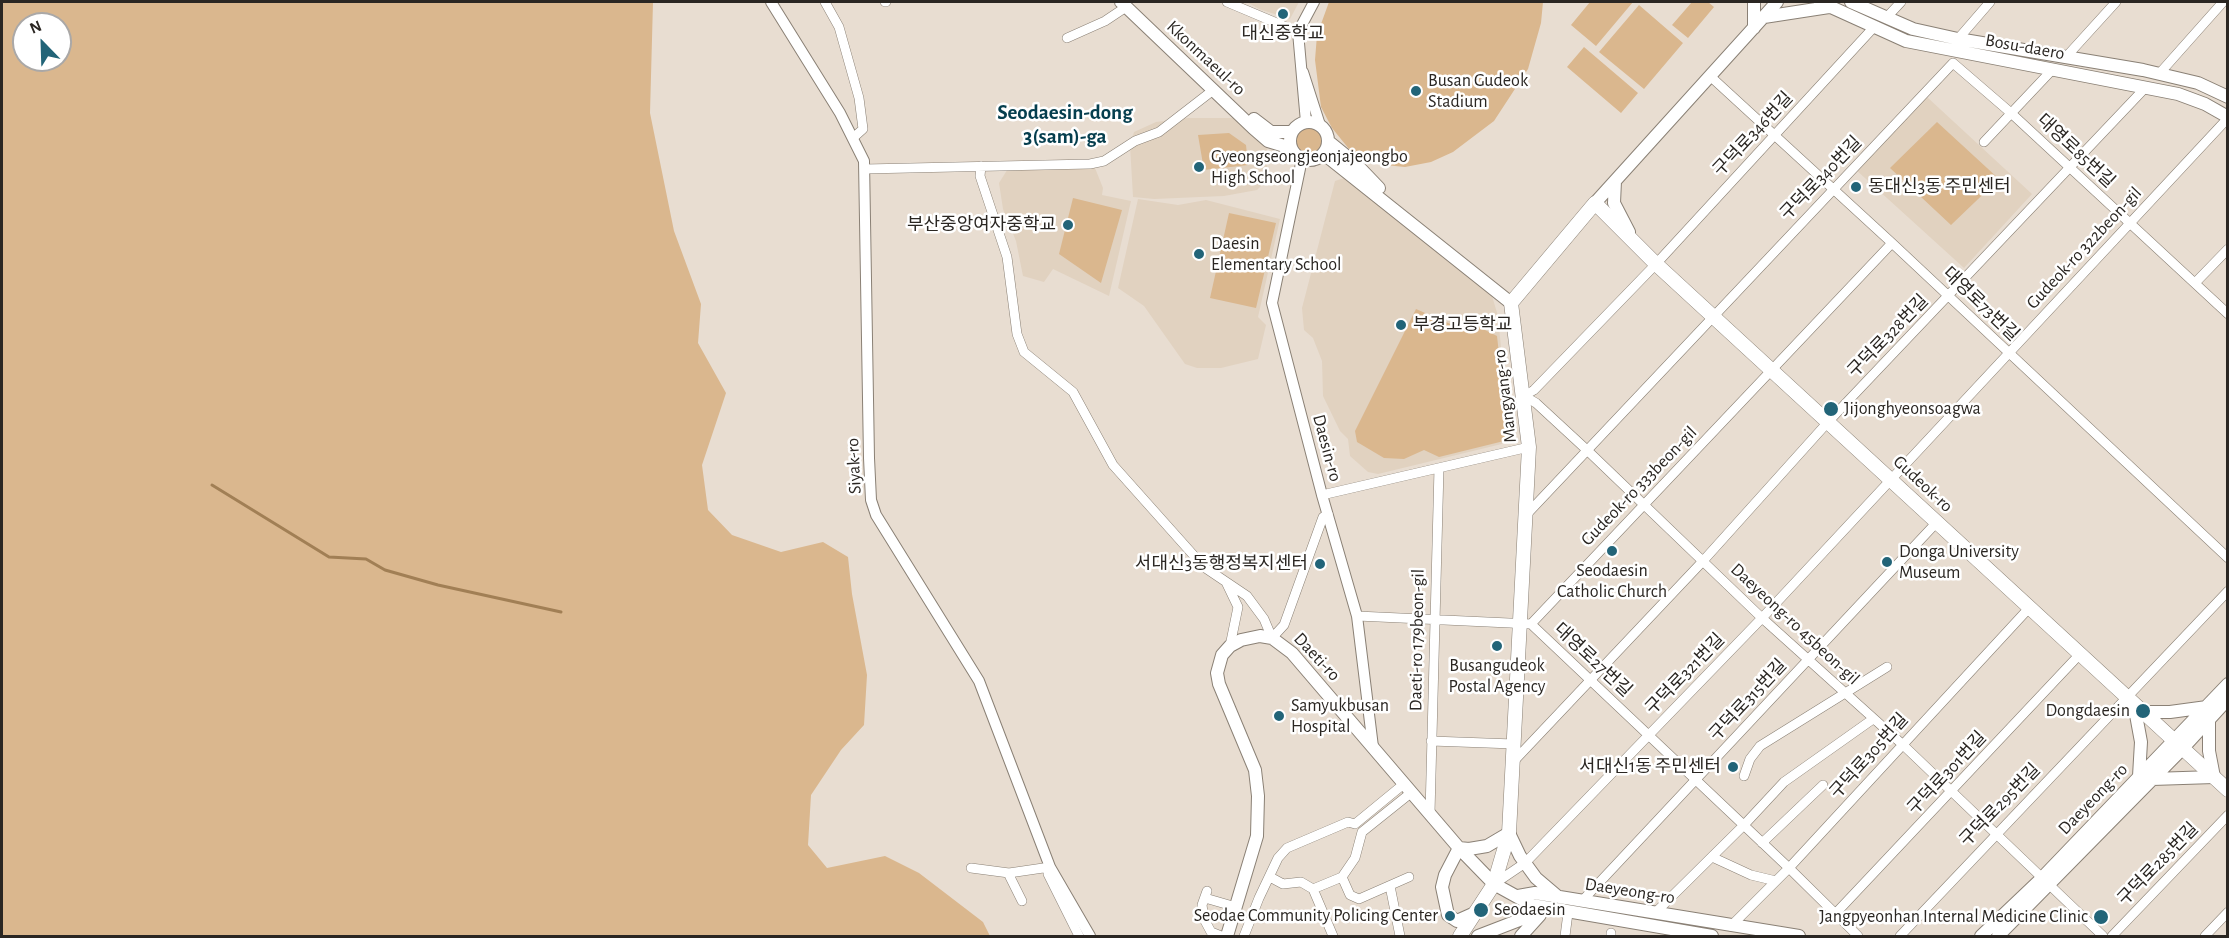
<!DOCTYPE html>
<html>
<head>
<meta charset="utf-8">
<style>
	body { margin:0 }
	#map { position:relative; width:2229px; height:938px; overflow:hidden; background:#e8ddd1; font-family:"Alegreya Sans",sans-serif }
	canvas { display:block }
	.frame { position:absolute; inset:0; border:3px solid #2a2622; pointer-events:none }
	.north { position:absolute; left:12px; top:12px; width:60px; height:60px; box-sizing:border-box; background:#fff; border:2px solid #aaa8a7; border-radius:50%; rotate:337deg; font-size:16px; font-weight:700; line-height:24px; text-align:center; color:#2a2622 }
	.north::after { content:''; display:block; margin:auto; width:21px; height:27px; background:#226478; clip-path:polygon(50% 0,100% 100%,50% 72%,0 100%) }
</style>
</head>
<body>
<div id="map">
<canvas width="2229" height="938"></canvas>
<div class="frame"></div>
<div class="north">N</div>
</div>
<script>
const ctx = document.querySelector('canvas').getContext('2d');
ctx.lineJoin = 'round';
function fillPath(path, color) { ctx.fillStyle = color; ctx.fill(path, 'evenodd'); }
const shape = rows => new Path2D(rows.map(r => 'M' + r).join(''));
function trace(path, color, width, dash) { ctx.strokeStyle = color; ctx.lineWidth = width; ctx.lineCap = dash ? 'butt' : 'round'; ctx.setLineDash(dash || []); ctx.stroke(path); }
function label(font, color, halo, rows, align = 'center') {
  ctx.font = font + ' "Alegreya Sans","Noto Sans KR",sans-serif'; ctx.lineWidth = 5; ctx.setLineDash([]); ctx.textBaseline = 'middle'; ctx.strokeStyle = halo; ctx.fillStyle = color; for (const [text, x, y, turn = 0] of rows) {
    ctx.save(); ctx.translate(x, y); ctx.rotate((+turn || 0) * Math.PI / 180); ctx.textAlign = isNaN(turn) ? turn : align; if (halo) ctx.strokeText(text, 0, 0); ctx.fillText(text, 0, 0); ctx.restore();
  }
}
fillPath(shape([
	[1247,2,1299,2,1290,19,1259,9],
	[1927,97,2032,194,1964,268,1855,169],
	[1188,118,1234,118,1264,135,1268,153,1266,181,1257,190,1224,196,1154,199,1133,197,1130,145,1134,132,1156,122],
	[1039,164,1095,168,1103,188,1102,195,1131,201,1109,296,1053,269,1044,282,1023,276,1016,241,1003,209,999,183,1009,167],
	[1347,177,1492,296,1498,316,1510,442,1378,474,1368,472,1350,456,1348,439,1340,431,1323,396,1322,361,1313,338,1304,330,1302,308,1335,181],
	[1138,199,1178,205,1206,200,1280,219,1258,317,1266,325,1258,359,1221,368,1197,368,1185,364,1144,306,1118,288]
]), '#e1d2c0');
fillPath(shape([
	[2,2,653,2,650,113,674,231,701,304,698,343,726,393,702,465,708,510,732,535,781,552,823,542,848,557,852,594,867,675,864,725,841,750,811,795,808,845,827,868,885,856,919,873,983,922,990,936,2,936],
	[24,24,60,24,60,60,24,60],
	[1329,2,1543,2,1541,23,1528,69,1494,121,1453,152,1431,162,1405,167,1385,165,1364,158,1349,149,1332,128,1321,107,1315,60,1317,35],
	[1590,2,1633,2,1596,46,1571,25],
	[1692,2,1708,2,1714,7,1688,38,1672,25],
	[1639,5,1683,43,1644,89,1599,52],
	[1584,47,1638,93,1621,113,1567,67],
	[1937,122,1999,179,1951,225,1890,168],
	'1296 141a13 13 0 1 1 26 0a13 13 0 1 1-26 0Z',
	[1229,133,1246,145,1248,165,1204,170,1198,135],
	[1073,198,1122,210,1101,283,1059,254],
	[1229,213,1276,223,1256,308,1210,298],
	[1416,309,1462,329,1467,321,1497,336,1507,427,1504,441,1439,457,1424,450,1404,459,1384,458,1357,442,1355,431]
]), '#dab78e');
trace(shape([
	[212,485,329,557,366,559,385,570,438,585,561,612]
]), '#a17f55', 3);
const minor = shape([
	[825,2,839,27,859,98,863,129,853,138],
	[885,2,886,2],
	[1227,2,1298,32],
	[1887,17,1901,2],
	[1874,27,1656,264,1534,390,1524,396,1536,403,1588,451,1762,618,1902,744,2103,936],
	[1067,38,1105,21,1126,7],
	[1958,39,1990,2],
	[2066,57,2116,2],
	[1953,63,2011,113,2228,314],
	[2159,74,2223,2],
	[1710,76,1892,243,2228,558],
	[1984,142,2052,70],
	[981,166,980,176,1007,257,1017,334,1024,352,1073,392,1113,465,1204,567,1247,596,1264,619,1272,638,1284,625,1323,517,1328,514],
	[865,169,1090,164,1104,161,1135,141,1159,132,1212,91],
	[2195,283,2228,249],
	[1322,495,1529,447],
	[1527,514,1953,63],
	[1226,582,1238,607,1230,646],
	[1357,616,1531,624,1789,868,1858,936],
	[1531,624,1892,243],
	[1431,741,1514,744],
	[1513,762,1703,561,1828,422,2146,87],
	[1744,776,1750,759,1760,746,1887,667],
	[1430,813,1439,468],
	[1762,843,1823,785],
	[1712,857,1751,875,1776,881],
	[971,868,1009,873,1050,867],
	[1008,873,1022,901],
	[1048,874,1079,936],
	[1270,877,1283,884,1301,882,1313,889],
	[1342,877,1350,895,1359,899,1409,877],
	[1494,884,1525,863,1762,618,2228,118],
	[1390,886,1400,936],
	[1207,891,1202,905,1204,919,1211,932,1221,936],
	[1205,898,1236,907],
	[1582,901,1937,522],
	[1655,913,1744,825,1784,782,1873,719],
	[1836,913,2080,654],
	[1731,926,1789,868,2030,607],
	[1244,936,1259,898,1278,858,1287,848,1348,822,1355,824,1405,783],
	[1333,936,1313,889,1342,877,1355,858,1362,832,1412,792],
	[1565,936,1568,913],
	[1611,936,1611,933],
	[1900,936,2228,591],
	[2112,936,2228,815],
	[2205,936,2228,912]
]);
const tertiary = shape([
	[771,2,840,113,864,161,869,458,871,500,876,515,979,681,1050,867,1090,936],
	[1303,72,1320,125],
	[1306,122,1298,32,1314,2],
	[1302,159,1272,303,1322,495,1357,616,1373,747]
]);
const secondary = shape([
	[1121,2,1253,128,1268,141,1291,148],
	[1820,2,1906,41,2178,94,2205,104,2228,117],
	[1851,2,1913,29,1958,39,2143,70,2198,83,2228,97],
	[1764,17,1829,7],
	[1754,28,1754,2],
	[1254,119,1271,132,1292,132],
	'1290 141a19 19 0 1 1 38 0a19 19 0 1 1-38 0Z',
	[1329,142,1356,164,1379,188],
	[1324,154,1511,303],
	[1615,181,1614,203,1629,232],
	[1595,203,1777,2],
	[2134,704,2141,742,2139,776],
	[2143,712,2170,712,2207,707],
	[2152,779,2214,777,2209,751,2209,717],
	[1518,896,1535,893,1799,936],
	[1475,913,1457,921,1448,915,1442,887,1445,875,1459,848,1469,849,1487,846,1509,833,1520,856,1536,878,1556,895],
	[1227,936,1257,836,1258,796,1255,770,1219,684,1217,673,1222,655,1230,646,1241,640,1260,636,1272,638,1292,653,1459,848,1494,884,1532,905,1712,936],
	[1478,936,1548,909],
	[1521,936,1540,915],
	[1981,936,2041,879,2228,684],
	[1998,936,2183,748,2228,699]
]);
const primary = shape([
	[1460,936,1494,884,1509,833,1529,447,1511,303,1595,203,1656,264,2228,790]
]);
trace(minor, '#8a8075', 10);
trace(tertiary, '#8a8075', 12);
trace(secondary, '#8a8075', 14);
trace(primary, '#8a8075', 15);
trace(minor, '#fff', 9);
trace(tertiary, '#fff', 10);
trace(secondary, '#fff', 12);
trace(primary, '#fff', 14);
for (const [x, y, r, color] of [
	[1283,14,6,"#226478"],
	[1416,91,6,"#226478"],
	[1199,167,6,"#226478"],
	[1856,187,6,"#226478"],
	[1068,225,6,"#226478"],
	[1199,254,6,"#226478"],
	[1401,325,6,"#226478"],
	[1831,409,8,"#226478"],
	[1612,551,6,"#226478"],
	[1887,562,6,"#226478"],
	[1320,564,6,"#226478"],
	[1497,646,6,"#226478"],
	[2143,711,8,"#226478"],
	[1279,716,6,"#226478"],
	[1733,767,6,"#226478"],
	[1481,910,8,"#226478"],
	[1450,916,6,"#226478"],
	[2101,917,8,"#226478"]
]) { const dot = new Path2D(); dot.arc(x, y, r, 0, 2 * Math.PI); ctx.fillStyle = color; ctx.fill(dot); trace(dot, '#fff', 2); }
label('18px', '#2a2622', '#fff', [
	["대신중학교",1283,34,"center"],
	["Busan Gudeok",1428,81],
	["Stadium",1428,102],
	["Gyeongseongjeonjajeongbo",1211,157],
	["High School",1211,178],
	["동대신3동 주민센터",1868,187],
	["부산중앙여자중학교",1056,225,"right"],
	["Daesin",1211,244],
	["Elementary School",1211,265],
	["부경고등학교",1413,325],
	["Jijonghyeonsoagwa",1844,409],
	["Donga University",1899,552],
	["Museum",1899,573],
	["서대신3동행정복지센터",1308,564,"right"],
	["Seodaesin",1612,571,"center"],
	["Catholic Church",1612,592,"center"],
	["Busangudeok",1497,666,"center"],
	["Postal Agency",1497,687,"center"],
	["Samyukbusan",1291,706],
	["Hospital",1291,727],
	["Dongdaesin",2130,711,"right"],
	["서대신1동 주민센터",1721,767,"right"],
	["Seodaesin",1494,910],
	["Seodae Community Policing Center",1438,916,"right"],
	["Jangpyeonhan Internal Medicine Clinic",2088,917,"right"]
], 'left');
label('18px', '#2a2622', '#fff', [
	["Bosu-daero",2025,47,10],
	["Kkonmaeul-ro",1206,58,43],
	["구덕로346번길",1753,134,-47],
	["대영로85번길",2076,151,43],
	["구덕로340번길",1821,178,-46],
	["Gudeok-ro 322beon-gil",2084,248,-47],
	["대영로73번길",1981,304,44],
	["구덕로328번길",1888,336,-46],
	["Mangyang-ro",1505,396,-97],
	["Daesin-ro",1327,448,75],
	["Siyak-ro",854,466,-93],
	["Gudeok-ro",1923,484,43],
	["Gudeok-ro 333beon-gil",1639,486,-46],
	["Daeyeong-ro 45beon-gil",1795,624,43],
	["Daeti-ro 179beon-gil",1417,640,-89],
	["Daeti-ro",1317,657,47],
	["대영로27번길",1593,660,43],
	["구덕로321번길",1685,674,-46],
	["구덕로315번길",1748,700,-47],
	["구덕로305번길",1869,756,-48],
	["구덕로301번길",1947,773,-47],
	["Daeyeong-ro",2093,799,-46],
	["구덕로295번길",2000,805,-46],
	["구덕로285번길",2158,864,-46],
	["Daeyeong-ro",1630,891,9]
]);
label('bold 21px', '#053e4e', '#fff', [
	["Seodaesin-dong",1065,113],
	["3(sam)-ga",1065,137]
]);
</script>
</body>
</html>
